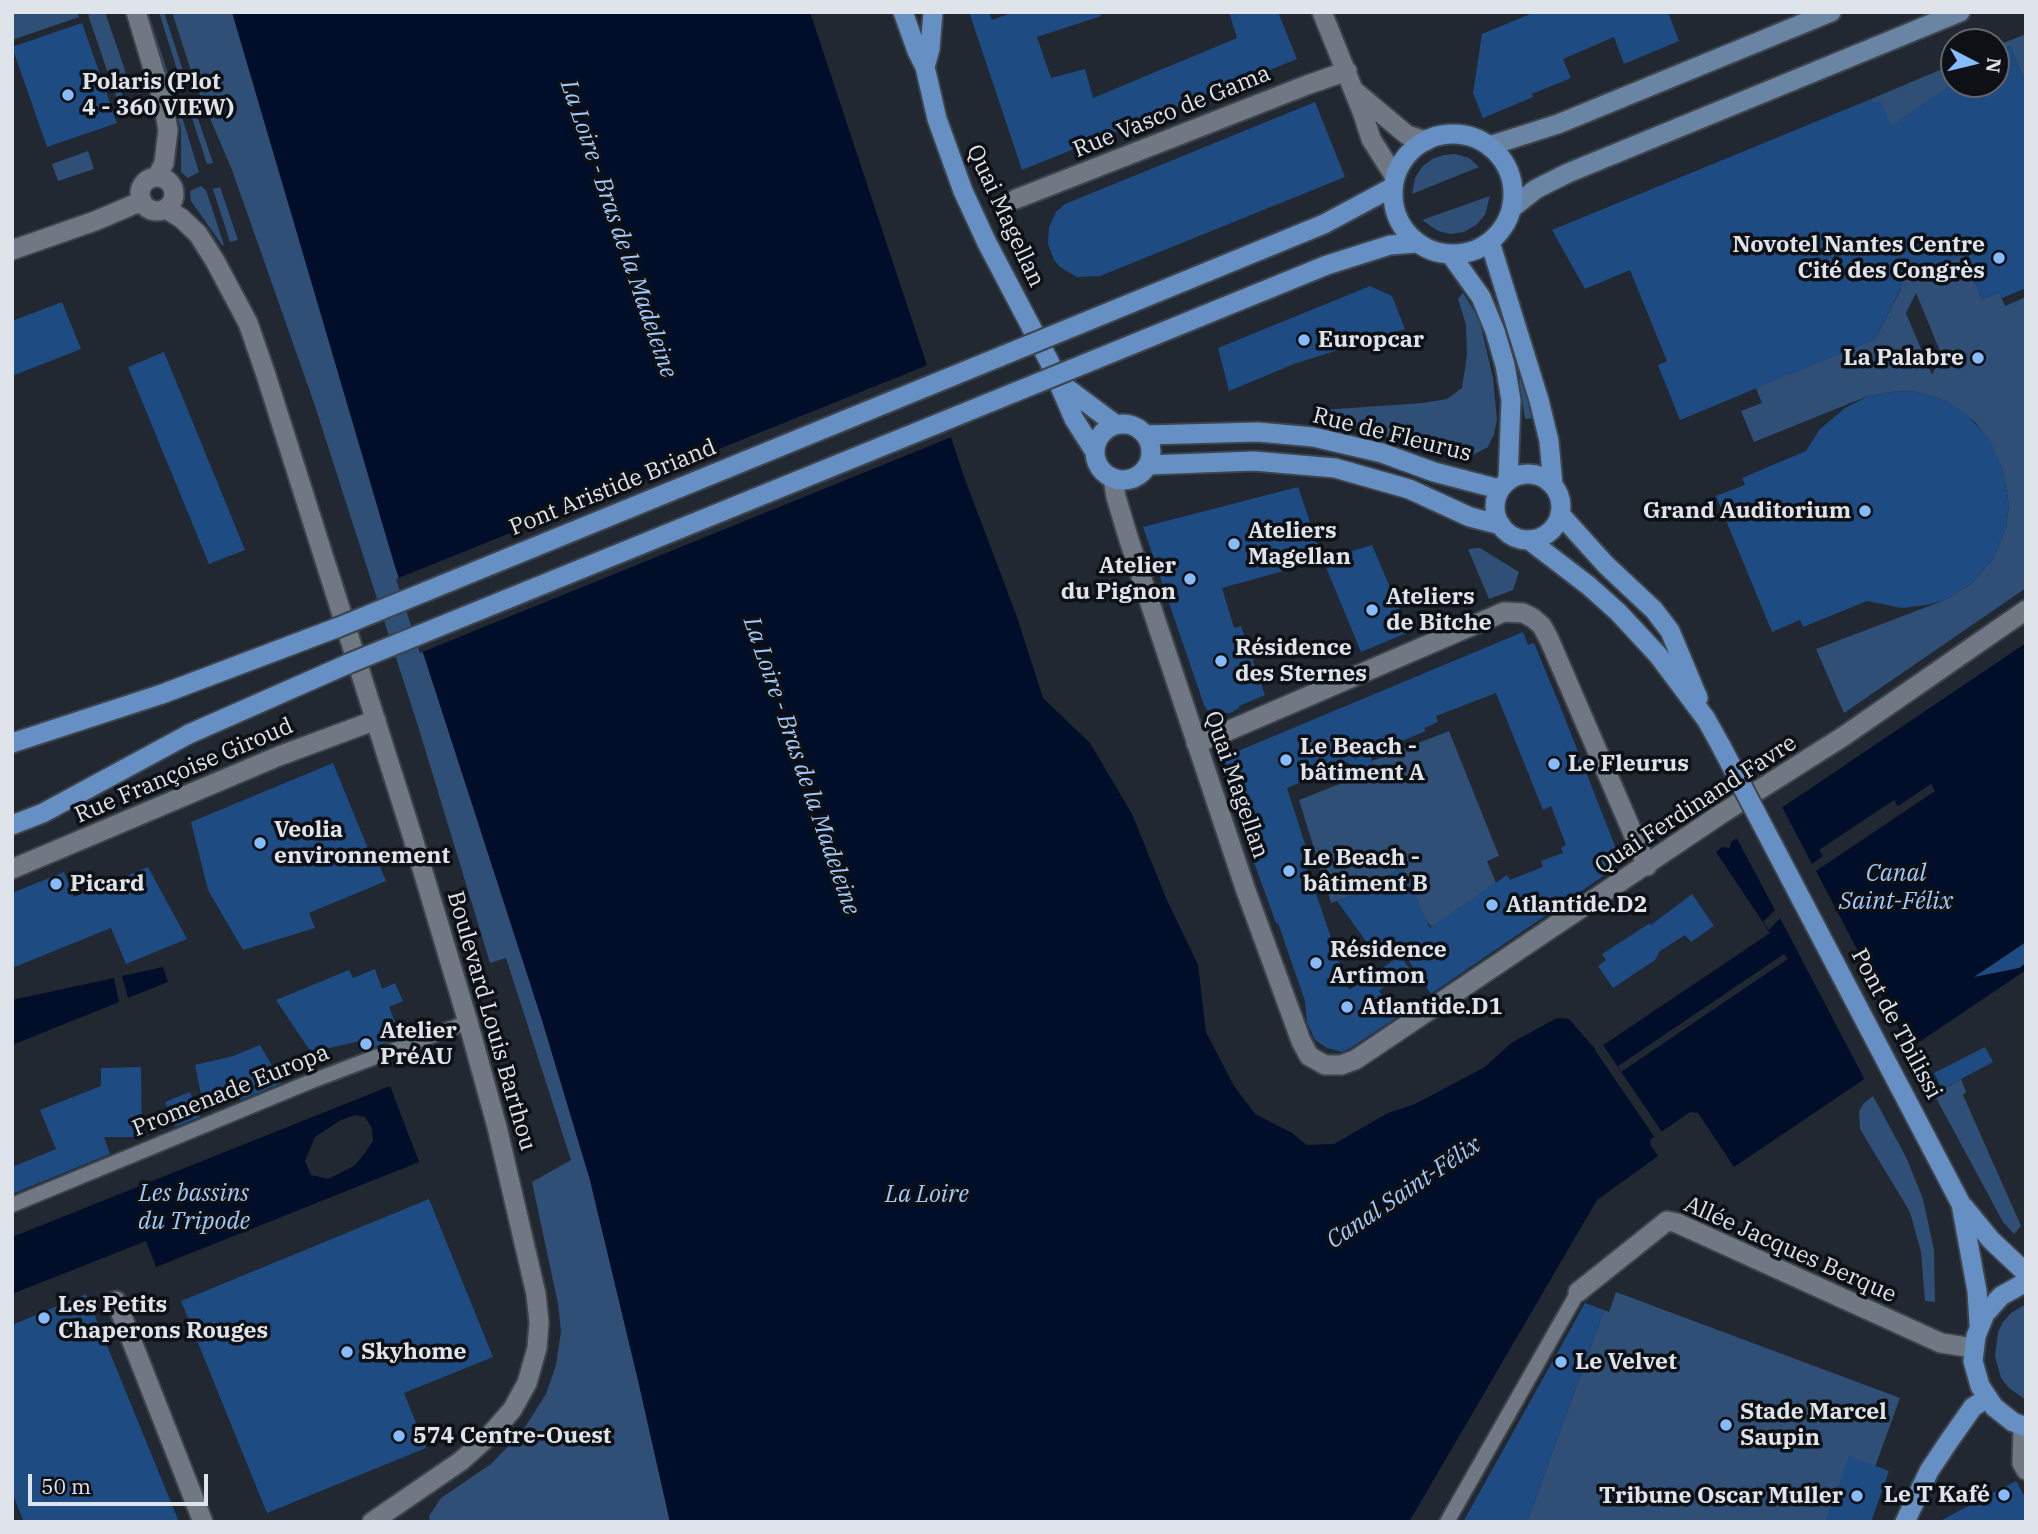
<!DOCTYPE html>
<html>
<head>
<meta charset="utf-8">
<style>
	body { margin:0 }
	#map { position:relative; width:2038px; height:1534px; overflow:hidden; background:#212831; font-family:"IBM Plex Serif",serif }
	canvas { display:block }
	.frame { position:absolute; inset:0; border:14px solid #dfe4ea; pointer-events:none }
	.north { position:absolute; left:1940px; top:28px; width:70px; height:70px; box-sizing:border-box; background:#0d1015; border:2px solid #61656a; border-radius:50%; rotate:97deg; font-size:19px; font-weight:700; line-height:28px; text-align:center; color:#dfe4ea }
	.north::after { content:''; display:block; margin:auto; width:24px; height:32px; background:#88bbfc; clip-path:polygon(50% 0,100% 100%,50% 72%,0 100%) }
	.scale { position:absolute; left:28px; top:1474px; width:180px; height:32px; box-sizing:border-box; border:4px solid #dfe4ea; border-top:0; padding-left:9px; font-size:21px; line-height:24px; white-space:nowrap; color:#dfe4ea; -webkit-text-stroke:5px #0d1015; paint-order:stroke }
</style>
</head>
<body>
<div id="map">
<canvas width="2038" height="1534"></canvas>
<div class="frame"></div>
<div class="north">N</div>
<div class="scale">50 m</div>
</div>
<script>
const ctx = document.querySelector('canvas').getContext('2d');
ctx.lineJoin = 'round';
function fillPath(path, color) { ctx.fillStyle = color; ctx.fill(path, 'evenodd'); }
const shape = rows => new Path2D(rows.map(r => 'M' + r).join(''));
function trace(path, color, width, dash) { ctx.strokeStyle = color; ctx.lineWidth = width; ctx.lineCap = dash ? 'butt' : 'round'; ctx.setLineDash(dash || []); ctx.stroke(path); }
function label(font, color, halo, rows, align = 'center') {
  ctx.font = font + ' "IBM Plex Serif",serif'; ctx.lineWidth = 7; ctx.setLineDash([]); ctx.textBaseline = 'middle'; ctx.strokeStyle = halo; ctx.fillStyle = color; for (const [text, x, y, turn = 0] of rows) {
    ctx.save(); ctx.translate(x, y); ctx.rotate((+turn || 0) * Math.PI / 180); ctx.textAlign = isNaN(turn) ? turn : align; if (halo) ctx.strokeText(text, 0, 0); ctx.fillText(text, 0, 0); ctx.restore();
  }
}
fillPath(shape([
	[12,12,77,12,79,17,12,40],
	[95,12,105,12,127,76,118,79,125,104,119,105,88,15],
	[145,12,148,12,174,92,171,93],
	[159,12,164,12,183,71,178,73],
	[172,12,232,12,394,563,542,1020,590,1180,638,1380,670,1522,430,1522,429,1516,441,1498,491,1464,522,1432,546,1394,556,1365,561,1331,558,1304,532,1182,571,1160,506,958,490,963,418,726,314,403,232,170,195,83],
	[2026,34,2026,84,2010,46,1996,55,1996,46],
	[1954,64,1954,84,1900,120,1891,148,1871,99],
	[191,98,213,163,207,164,186,100],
	[178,104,199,172,188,178,181,172,181,130,175,106],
	[88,151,94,169,58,181,52,164],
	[1456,154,1469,158,1479,167,1412,194,1415,178,1422,167,1432,159,1444,155],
	[201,186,206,190,224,245,222,245,191,201,190,191],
	[220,187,238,240,230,242,213,189],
	[1490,196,1485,215,1476,225,1464,232,1451,234,1438,231,1422,220],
	[1964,255,1982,299,1999,292,2005,306,2026,297,2026,588,1844,713,1816,649,1945,600,1971,584,1994,558,2006,527,2009,505,2003,471,1988,438,1975,422,1946,401,1917,392,1897,391,1868,396,1754,442,1741,411,1762,403,1756,388,1875,339,1901,289,1890,285],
	[1916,293,1942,356,1932,375,1906,313],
	[1463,293,1479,318,1493,378,1497,420,1494,434,1488,447,1471,456,1446,455,1321,418,1322,410,1423,403,1447,399,1462,388,1467,355,1466,325,1458,299],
	[1524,377,1535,418,1525,419,1519,379],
	[1480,548,1519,572,1513,590,1489,599,1468,549],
	[1449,731,1499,856,1487,861,1496,883,1432,927,1426,920,1402,867,1362,892,1331,903,1299,800,1375,770,1372,761],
	[1961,1079,1966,1092,1963,1095,2021,1226,2014,1234,2003,1222,1934,1094],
	[1873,1096,1906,1157,1923,1199,1934,1250,1935,1302,1925,1301,1921,1252,1910,1212,1860,1129,1859,1111,1864,1103],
	[1616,1292,1900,1398,1855,1522,1527,1522,1604,1310,1609,1312],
	[2026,1304,2026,1400,2009,1388,2001,1378,1995,1356,1998,1332,2003,1322,2011,1313]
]), '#2f4f76');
fillPath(shape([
	[232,12,810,12,963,474,1017,617,1043,698,1090,743,1132,814,1166,898,1198,965,1206,1032,1234,1086,1255,1114,1292,1133,1307,1145,1334,1144,1388,1113,1415,1104,1485,1067,1511,1043,1557,1018,1569,1019,1596,1050,1770,933,1716,852,1722,847,1730,848,1731,842,2026,643,2026,970,1734,1167,1698,1113,1690,1112,1651,1139,1650,1144,1658,1156,1597,1200,1409,1522,670,1522,638,1380,590,1180,542,1020,394,563],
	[1784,954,1788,959,1621,1072,1618,1066],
	[163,967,168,982,128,998,122,976],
	[114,978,119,1002,12,1045,12,1000],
	[390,1086,419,1162,156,1267,146,1241,12,1294,12,1237],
	[355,1115,365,1117,372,1128,373,1141,365,1153,354,1166,328,1179,311,1175,305,1161,315,1137,341,1120]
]), '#000e29');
fillPath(shape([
	[930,364,954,436,420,653,396,579],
	[1931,784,1935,791,1816,871,1911,1052,1866,1082,1780,918,1769,930,1763,922,1775,910,1735,835,1781,805,1812,864,1823,856,1819,850,1894,800,1898,806],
	[1603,1045,1662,1132,1655,1138,1595,1050]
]), '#212831');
fillPath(shape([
	[969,12,989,12,992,20,1014,12,1101,12,1101,16,1037,37,1051,78,1085,69,1093,98,1237,38,1229,12,1278,12,1297,59,1022,170],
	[1535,12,1668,12,1679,41,1624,64,1614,37,1563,59,1571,78,1532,94,1533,97,1483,118,1473,93,1482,34],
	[82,23,117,123,47,147,12,47],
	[2010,46,2026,84,2026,288,2002,298,1999,292,1982,299,1964,256,1906,278,1875,339,1680,420,1658,365,1667,361,1630,270,1585,289,1552,230,1871,99,1873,104,1881,101,1891,126,1953,84,1996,84,1996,55],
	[1315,102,1345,177,1100,276,1077,277,1060,267,1054,260,1048,244,1049,227,1056,212,1065,204],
	[1370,286,1392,296,1405,329,1294,364,1229,391,1218,348],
	[62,302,81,349,12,376,12,321],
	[164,352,245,550,209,564,128,367],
	[1897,391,1917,392,1946,401,1963,411,1988,437,2003,471,2009,505,2006,527,1994,558,1971,584,1945,600,1927,605,1902,608,1867,601,1803,627,1800,620,1772,632,1716,496,1745,485,1742,478,1806,451,1819,430,1845,408,1868,396],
	[1298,487,1323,560,1372,545,1409,632,1361,652,1323,560,1222,588,1234,628,1241,626,1265,695,1239,706,1239,708,1231,713,1209,713,1204,705,1143,527],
	[1523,632,1528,645,1534,643,1560,706,1617,851,1612,852,1618,866,1431,994,1395,940,1375,954,1337,901,1362,892,1402,867,1430,928,1507,875,1510,880,1543,867,1541,861,1563,853,1561,848,1566,845,1551,806,1543,810,1496,693,1436,716,1438,722,1424,728,1426,731,1370,754,1375,769,1355,777,1348,762,1287,788,1306,847,1301,850,1349,990,1400,956,1409,968,1379,991,1396,1018,1349,1049,1342,1052,1327,1048,1315,1040,1307,1022,1305,1001,1278,923,1276,923,1227,788,1224,775,1226,756],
	[333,763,369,851,373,850,386,881,309,913,315,928,243,950,208,890,191,822],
	[148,867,187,939,126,964,111,928,12,968,12,893,64,872,74,897],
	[1692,894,1714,926,1691,942,1685,935,1660,951,1655,960,1613,988,1598,966,1606,960,1602,954,1650,923,1651,925],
	[2026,942,2026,963,2019,968,1974,977],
	[375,969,382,989,395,983,403,1001,389,1007,401,1037,364,1051,360,1041,311,1052,276,1000,349,970,353,978],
	[260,1045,282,1083,241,1100,239,1097,203,1104,195,1065,233,1056],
	[1985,1047,1993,1062,1942,1089,1934,1073],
	[141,1067,142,1137,104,1137,110,1154,12,1194,12,1167,56,1149,40,1110,101,1086,101,1068],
	[190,1092,200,1117,175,1127,165,1102],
	[429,1199,493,1357,404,1393,426,1448,267,1513,181,1301],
	[86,1294,179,1522,24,1522,12,1493,12,1325],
	[1585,1303,1604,1310,1527,1522,1463,1522],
	[1849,1456,1889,1471,1871,1522,1825,1522],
	[2016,1481,2026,1499,2026,1522,1938,1522]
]), '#1e4b82');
const pedestrian = shape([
	[12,1205,312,1081,468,1022],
	[1447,1522,1578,1292]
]);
const minor = shape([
	[136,12,163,101,168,130,164,163,157,177],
	[1322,12,1363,114,1371,139,1395,177],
	[1357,93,1407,135,1426,141],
	'140 194a17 17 0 1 1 34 0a17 17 0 1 1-34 0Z',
	[1016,199,1307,85,1347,71],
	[166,209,181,218,198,234,215,261,248,323,265,372,412,835,468,1022,497,1127,536,1294,539,1322,537,1348,527,1383,512,1410,490,1435,461,1461,372,1522],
	[12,250,95,221,142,201],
	[1113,478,1116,497,1129,540,1245,888,1301,1041,1309,1056,1325,1065,1341,1065,1355,1060,1721,814,1844,736,2026,610],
	[1196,743,1223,733,1504,612,1523,613,1533,618,1542,626,1549,639,1647,866],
	[12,869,279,756,376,720],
	[1578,1292,1667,1221,1677,1223,1941,1343,1973,1348],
	[116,1301,203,1522],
	[2023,1427,2022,1463,2026,1470]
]);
const secondary = shape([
	[1489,146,1558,124,1831,12],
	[1512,208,1536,189,1568,173,1960,12]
]);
const primary = shape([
	[903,12,917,51,925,67,937,119,963,191,987,243,1049,361,1074,419,1095,452],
	[925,67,930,49,933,12],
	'1393 194a60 60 0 1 1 120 0a60 60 0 1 1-120 0Z',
	[1490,242,1539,400,1549,441,1553,485],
	[1451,255,1481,297,1495,331,1505,365,1511,400,1508,480],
	[1080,324,1324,224,1393,187],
	[1094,360,1327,265,1390,245,1417,243],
	[1060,383,1115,424],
	'1095 452a28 28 0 1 1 56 0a28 28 0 1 1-56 0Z',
	[1146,435,1258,432,1313,437,1382,453,1434,472,1499,489],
	[1148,465,1254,461,1335,468,1409,489,1470,517,1501,525],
	'1495 507a33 33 0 1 1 66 0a33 33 0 1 1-66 0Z',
	[1560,514,1606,565,1654,610,1670,631,1698,698],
	[1529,540,1589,586,1618,612,1658,655,1706,719,1721,746],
	[12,743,162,694],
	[12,825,43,813,189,734],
	[1961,1204,1977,1291,1979,1324],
	[1964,1207,1991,1240,2026,1273],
	[2026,1282,2001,1296,1985,1314,1976,1336,1973,1361,1980,1386,1994,1407,2013,1422,2026,1427],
	[1905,1522,1929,1471,1949,1441,1973,1407,1987,1398]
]);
trace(pedestrian, '#3d444b', 18);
trace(minor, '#3d444b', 23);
trace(secondary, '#3d444b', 23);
trace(primary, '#3d444b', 23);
trace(pedestrian, '#6f7883', 14);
trace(minor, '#6f7883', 19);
trace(secondary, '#6a84a3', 19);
trace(primary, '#668fc3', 19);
const primaryBridge = shape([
	[162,694,339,627,1080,324],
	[189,734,350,663,1094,360],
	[1721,746,1961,1204]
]);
trace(primaryBridge, '#3d444b', 23, []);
trace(primaryBridge, '#668fc3', 19);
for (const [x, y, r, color] of [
	[68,95,7,"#88bbfc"],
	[1999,258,7,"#88bbfc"],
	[1304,340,7,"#88bbfc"],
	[1978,358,7,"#88bbfc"],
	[1865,511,7,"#88bbfc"],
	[1234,544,7,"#88bbfc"],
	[1190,579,7,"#88bbfc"],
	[1372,610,7,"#88bbfc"],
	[1221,661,7,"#88bbfc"],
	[1286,760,7,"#88bbfc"],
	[1554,764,7,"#88bbfc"],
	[260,843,7,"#88bbfc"],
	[1289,871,7,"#88bbfc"],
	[56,884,7,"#88bbfc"],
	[1492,905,7,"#88bbfc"],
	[1316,963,7,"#88bbfc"],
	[1347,1007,7,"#88bbfc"],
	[366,1044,7,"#88bbfc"],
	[44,1318,7,"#88bbfc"],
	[347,1352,7,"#88bbfc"],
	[1561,1362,7,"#88bbfc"],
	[1726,1425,7,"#88bbfc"],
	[399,1436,7,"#88bbfc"],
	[2004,1495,7,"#88bbfc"],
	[1857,1496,7,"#88bbfc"]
]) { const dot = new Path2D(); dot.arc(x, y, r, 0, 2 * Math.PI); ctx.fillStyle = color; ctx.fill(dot); trace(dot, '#0d1015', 2.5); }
label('bold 23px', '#dfe4ea', '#0d1015', [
	["Polaris (Plot",82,82],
	["4 - 360 VIEW)",82,108],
	["Novotel Nantes Centre",1985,245,"right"],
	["Cité des Congrès",1985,271,"right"],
	["Europcar",1318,340],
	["La Palabre",1964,358,"right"],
	["Grand Auditorium",1851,511,"right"],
	["Ateliers",1248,531],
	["Magellan",1248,557],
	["Atelier",1176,566,"right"],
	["du Pignon",1176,592,"right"],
	["Ateliers",1386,597],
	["de Bitche",1386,623],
	["Résidence",1235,648],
	["des Sternes",1235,674],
	["Le Beach -",1300,747],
	["bâtiment A",1300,773],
	["Le Fleurus",1568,764],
	["Veolia",274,830],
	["environnement",274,856],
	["Le Beach -",1303,858],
	["bâtiment B",1303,884],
	["Picard",70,884],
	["Atlantide.D2",1506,905],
	["Résidence",1330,950],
	["Artimon",1330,976],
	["Atlantide.D1",1361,1007],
	["Atelier",380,1031],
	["PréAU",380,1057],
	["Les Petits",58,1305],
	["Chaperons Rouges",58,1331],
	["Skyhome",361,1352],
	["Le Velvet",1575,1362],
	["Stade Marcel",1740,1412],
	["Saupin",1740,1438],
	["574 Centre-Ouest",413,1436],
	["Le T Kafé",1990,1495,"right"],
	["Tribune Oscar Muller",1843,1496,"right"]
], 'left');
label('23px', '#dfe4ea', '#0d1015', [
	["Rue Vasco de Gama",1172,112,-22],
	["Quai Magellan",1005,216,65],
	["Rue de Fleurus",1392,435,14],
	["Pont Aristide Briand",613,488,-22],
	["Rue Françoise Giroud",184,771,-23],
	["Quai Magellan",1236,785,71],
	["Quai Ferdinand Favre",1696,805,-33],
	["Boulevard Louis Barthou",491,1021,74],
	["Pont de Tbilissi",1896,1024,62],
	["Promenade Europa",231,1091,-22],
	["Allée Jacques Berque",1790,1250,24]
]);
label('italic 24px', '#a3c9fa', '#0d1015', [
	["La Loire - Bras de la Madeleine",618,229,71],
	["La Loire - Bras de la Madeleine",801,766,71],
	["Canal",1896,874],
	["Saint-Félix",1896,902],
	["Canal Saint-Félix",1404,1193,-34],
	["Les bassins",194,1194],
	["du Tripode",194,1222],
	["La Loire",927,1195]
]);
</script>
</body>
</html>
